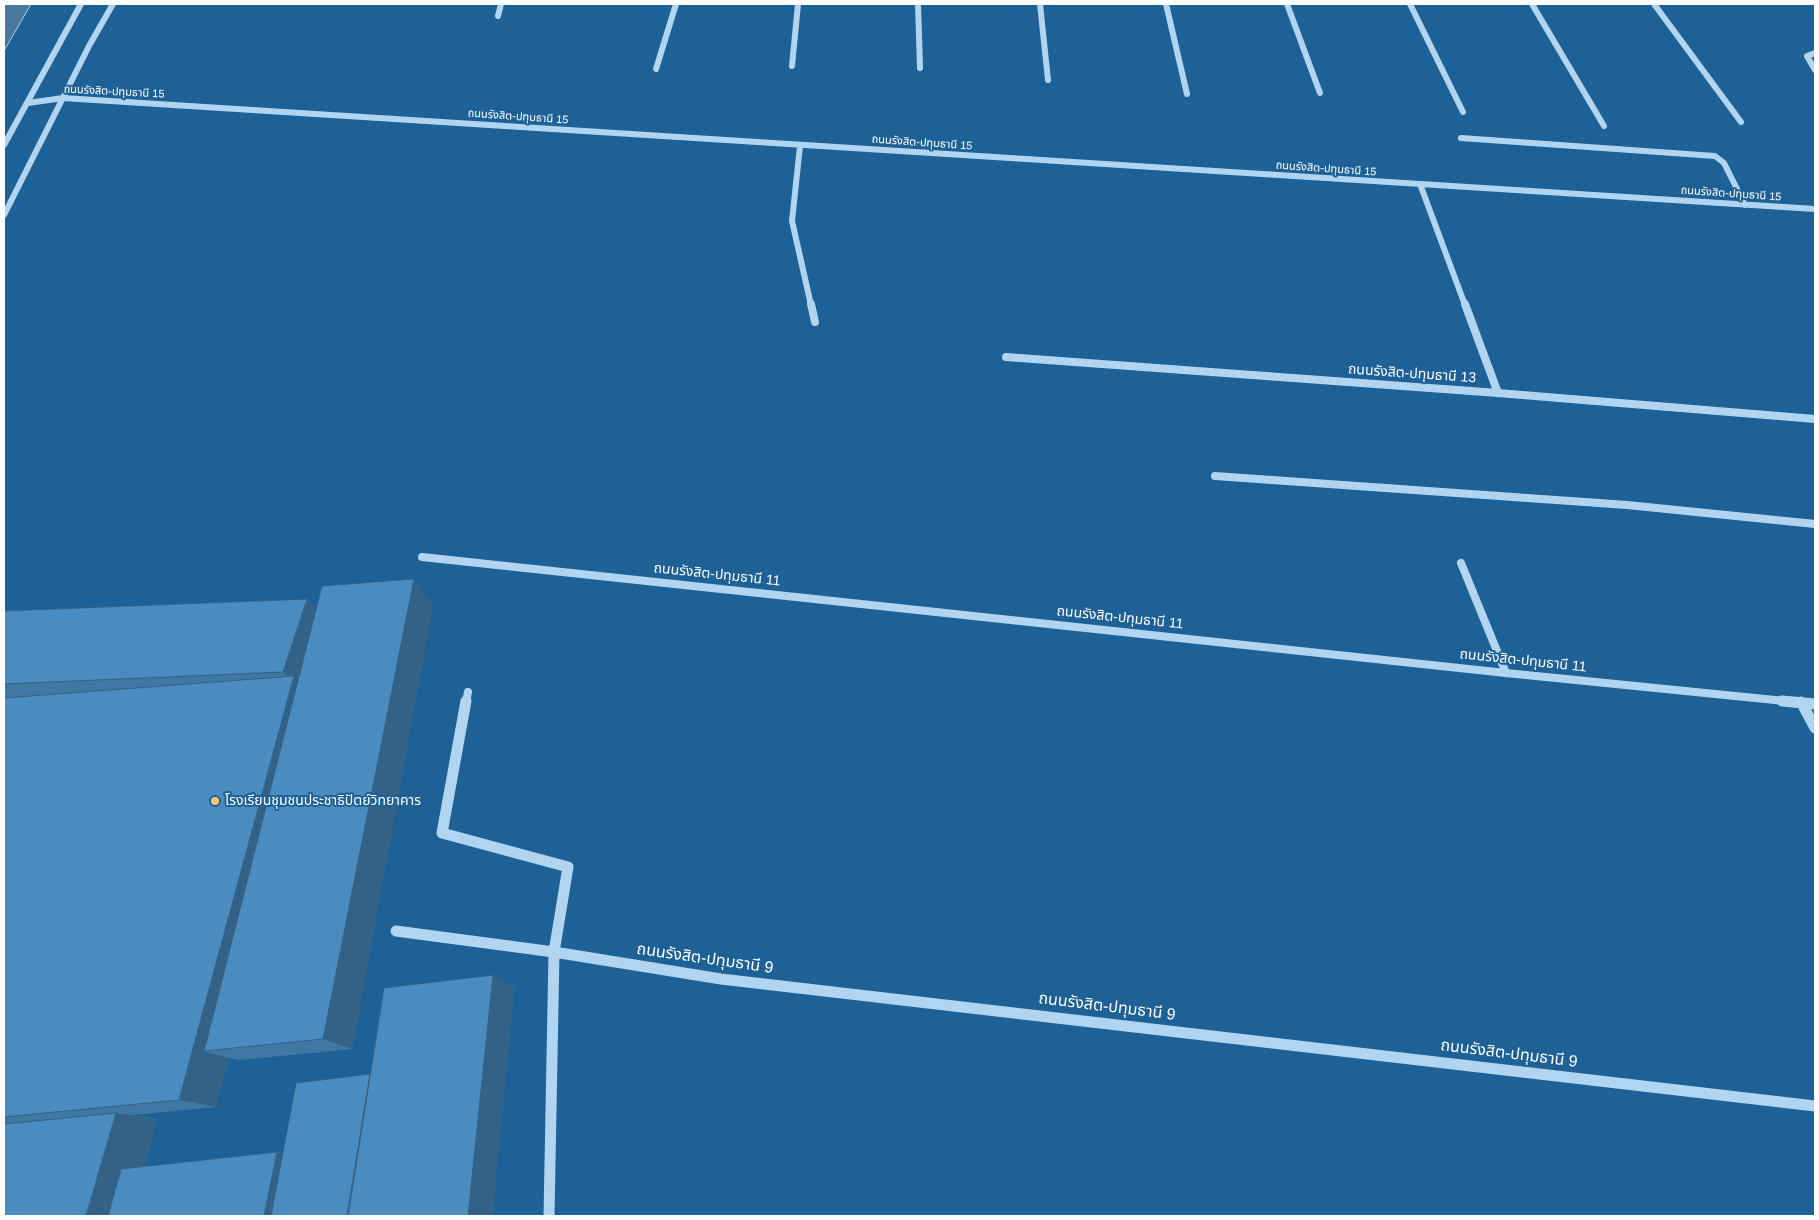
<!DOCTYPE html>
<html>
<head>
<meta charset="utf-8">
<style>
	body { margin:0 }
	#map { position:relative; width:1819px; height:1220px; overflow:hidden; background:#1d6197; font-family:Helvetica,sans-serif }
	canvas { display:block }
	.frame { position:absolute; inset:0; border:5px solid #fff; pointer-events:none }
</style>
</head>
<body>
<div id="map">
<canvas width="1819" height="1220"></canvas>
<div class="frame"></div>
</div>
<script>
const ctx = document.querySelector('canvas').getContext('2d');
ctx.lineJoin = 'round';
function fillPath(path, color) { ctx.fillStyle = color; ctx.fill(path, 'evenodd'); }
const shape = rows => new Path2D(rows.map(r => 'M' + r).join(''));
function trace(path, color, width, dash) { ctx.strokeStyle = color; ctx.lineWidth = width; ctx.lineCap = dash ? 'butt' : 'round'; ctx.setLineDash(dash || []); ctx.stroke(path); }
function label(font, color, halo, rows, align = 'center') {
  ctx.font = font + ' Helvetica,"Noto Sans Thai",sans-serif'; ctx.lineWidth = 4; ctx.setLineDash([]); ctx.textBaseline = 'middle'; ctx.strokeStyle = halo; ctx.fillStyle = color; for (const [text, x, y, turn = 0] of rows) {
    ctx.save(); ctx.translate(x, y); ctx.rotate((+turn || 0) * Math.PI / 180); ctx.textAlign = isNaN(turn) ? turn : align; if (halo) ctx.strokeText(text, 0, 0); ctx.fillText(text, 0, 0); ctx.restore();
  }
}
const water = shape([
	[4,4,31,4,4,51,4,4]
]);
fillPath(water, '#4a799f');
trace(water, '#a5d1f1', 1);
trace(shape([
	[918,4,920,68],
	[1040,4,1048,80],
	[1166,4,1187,94],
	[1287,4,1320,93],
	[1410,4,1463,112],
	[1532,4,1604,126],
	[1654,4,1741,122],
	[498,16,501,4],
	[1815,53,1807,56,1815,70],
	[792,66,798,4],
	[656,69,676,4],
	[28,103,63,98,1815,209],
	[1461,138,1715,156,1724,163,1745,205],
	[4,145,81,4],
	[800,146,792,221,811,305],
	[1420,184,1465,305],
	[4,215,89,46,113,4]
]), '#b1d5f0', 6);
trace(shape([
	[811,304,815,322],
	[1465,304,1498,393],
	[1006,357,1498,393,1815,419],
	[1215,476,1627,505,1815,524],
	[422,557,1506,673,1795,702],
	[1461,563,1506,673],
	[466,702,468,692]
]), '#b1d5f0', 8);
trace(shape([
	[466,701,442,833,568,867,554,952,549,1216],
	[1782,701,1815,704],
	[1801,702,1815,728],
	[396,931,554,952,721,979,1815,1106]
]), '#b1d5f0', 11);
fillPath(shape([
	[307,599,316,609,433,604,352,1049,240,1060,229,1058,216,1107,132,1115,157,1119,144,1167,277,1152,283,1153,371,1074,514,988,492,1216,4,1216,4,611]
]), '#4078a4');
fillPath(shape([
	[414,579,433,604,352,1049,323,1039],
	[307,599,331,624,204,1051,229,1058,216,1107,179,1100,292,680,283,672],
	[493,975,514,988,492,1216,468,1216],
	[370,1074,391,1080,371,1216,347,1216],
	[116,1113,157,1119,131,1216,86,1216],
	[277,1152,303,1156,291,1216,264,1216]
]), '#346286');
const building = shape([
	[414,579,323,1039,204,1051,322,586,414,579],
	[307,599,283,672,4,684,4,611,307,599],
	[294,676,179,1100,4,1117,4,698,294,676],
	[493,975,468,1216,348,1216,384,988,493,975],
	[370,1074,347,1216,271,1216,296,1083,370,1074],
	[116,1113,86,1216,4,1216,4,1124,116,1113],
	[277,1152,264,1216,108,1216,121,1169,277,1152]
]);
fillPath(building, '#4a8cbf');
trace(building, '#346286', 1);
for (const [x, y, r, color] of [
	[215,801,5,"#ffc570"]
]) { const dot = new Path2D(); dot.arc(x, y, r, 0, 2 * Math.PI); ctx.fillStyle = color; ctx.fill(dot); trace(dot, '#1d6197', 2); }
label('11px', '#fff', '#1d6197', [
	["ถนนรังสิต-ปทุมธานี 15",114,92,3],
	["ถนนรังสิต-ปทุมธานี 15",518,117,4],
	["ถนนรังสิต-ปทุมธานี 15",922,143,4],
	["ถนนรังสิต-ปทุมธานี 15",1326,169,4],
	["ถนนรังสิต-ปทุมธานี 15",1731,194,4]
]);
label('14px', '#fff', '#1d6197', [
	["ถนนรังสิต-ปทุมธานี 13",1412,374,4],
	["ถนนรังสิต-ปทุมธานี 11",717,575,6],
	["ถนนรังสิต-ปทุมธานี 11",1120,618,6],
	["ถนนรังสิต-ปทุมธานี 11",1523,661,6]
]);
label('14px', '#fff', '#1d6197', [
	["โรงเรียนชุมชนประชาธิปัตย์วิทยาคาร",225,801]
], 'left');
label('16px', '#fff', '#1d6197', [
	["ถนนรังสิต-ปทุมธานี 9",705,959,8],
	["ถนนรังสิต-ปทุมธานี 9",1107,1007,7],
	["ถนนรังสิต-ปทุมธานี 9",1509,1054,7]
]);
</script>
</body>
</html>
